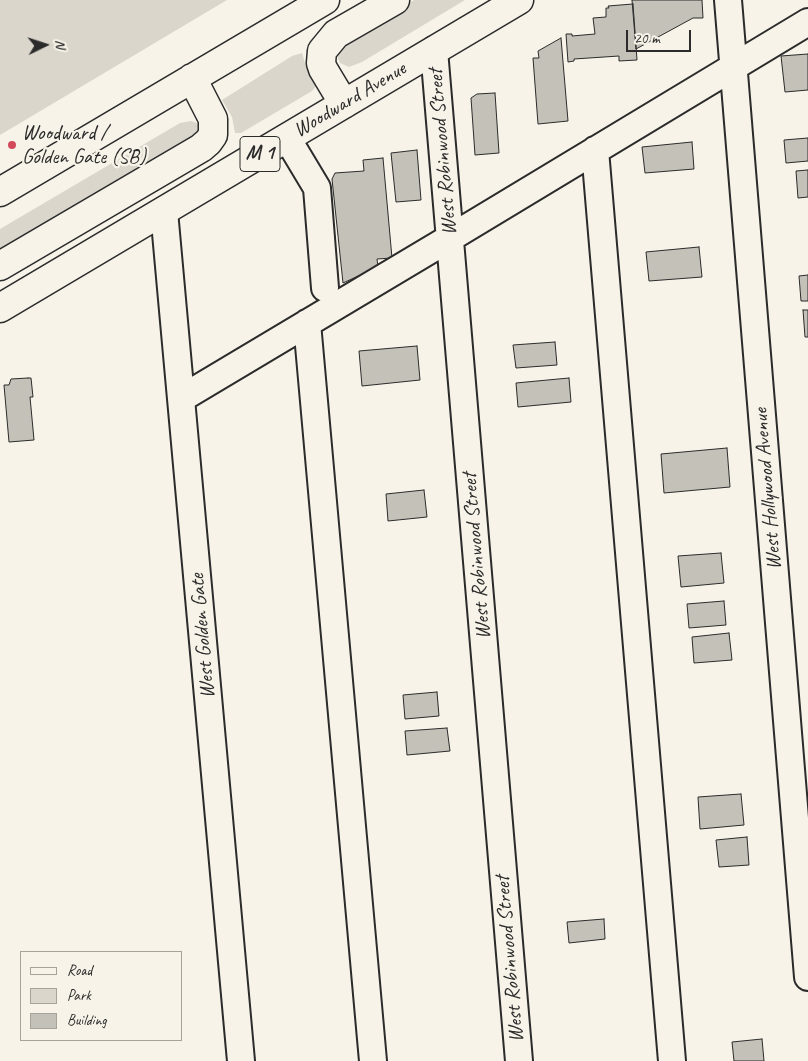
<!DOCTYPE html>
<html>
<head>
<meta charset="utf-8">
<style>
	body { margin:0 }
	#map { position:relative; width:808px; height:1061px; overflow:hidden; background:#f7f3e8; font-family:Caveat,sans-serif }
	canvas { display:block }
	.legend { position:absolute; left:20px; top:951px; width:162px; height:90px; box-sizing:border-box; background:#f7f3e8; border:1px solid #a5a39c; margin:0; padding:6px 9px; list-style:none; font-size:15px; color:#2b2b2b }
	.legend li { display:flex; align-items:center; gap:10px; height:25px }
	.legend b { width:25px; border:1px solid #a5a39c }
	.north { position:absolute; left:20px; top:20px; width:50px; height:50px; -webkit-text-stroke:4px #f7f3e8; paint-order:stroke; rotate:86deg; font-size:14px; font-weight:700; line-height:20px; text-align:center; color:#2b2b2b }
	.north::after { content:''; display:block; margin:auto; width:18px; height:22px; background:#2b2b2b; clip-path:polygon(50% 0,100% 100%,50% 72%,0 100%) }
	.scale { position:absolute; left:626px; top:30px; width:65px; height:22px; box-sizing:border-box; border:2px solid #2b2b2b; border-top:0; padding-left:6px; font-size:15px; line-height:18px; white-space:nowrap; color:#2b2b2b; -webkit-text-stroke:4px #f7f3e8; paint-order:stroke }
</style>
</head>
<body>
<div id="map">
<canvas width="808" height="1061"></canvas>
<ul class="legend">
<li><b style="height:6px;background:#f7f3e8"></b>Road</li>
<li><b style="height:14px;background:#dad6cc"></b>Park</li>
<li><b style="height:14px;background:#c4c1b9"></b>Building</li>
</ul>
<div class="north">N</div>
<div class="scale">20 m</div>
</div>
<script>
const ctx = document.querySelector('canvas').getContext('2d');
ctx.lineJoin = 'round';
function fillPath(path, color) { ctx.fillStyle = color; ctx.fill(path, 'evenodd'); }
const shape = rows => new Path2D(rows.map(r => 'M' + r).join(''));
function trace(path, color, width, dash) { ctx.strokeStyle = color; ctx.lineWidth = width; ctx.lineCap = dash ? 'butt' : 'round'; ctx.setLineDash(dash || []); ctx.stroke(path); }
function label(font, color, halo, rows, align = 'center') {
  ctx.font = font + ' Caveat,sans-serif'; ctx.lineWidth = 4.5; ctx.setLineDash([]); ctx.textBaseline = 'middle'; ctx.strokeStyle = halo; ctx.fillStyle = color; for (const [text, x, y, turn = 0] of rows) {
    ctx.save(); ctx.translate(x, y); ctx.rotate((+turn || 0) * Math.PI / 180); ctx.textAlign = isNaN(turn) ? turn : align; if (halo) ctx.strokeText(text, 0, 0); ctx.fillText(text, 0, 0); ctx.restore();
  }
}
fillPath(shape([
	[0,0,227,0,0,135],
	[414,0,465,0,362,62,349,67,340,63,337,55,344,42],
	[302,53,308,73,316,86,312,91,241,133,235,133,232,117,222,100,292,56],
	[191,121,197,123,201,129,198,139,0,261,0,229,180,123]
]), '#dad6cc');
const building = shape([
	[632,0,702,0,703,18,693,18,636,49,632,0],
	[633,4,637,60,619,61,619,56,574,59,574,61,568,62,566,34,572,34,572,36,595,34,593,18,606,17,606,8,609,8,608,6,633,4],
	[561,38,568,121,538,124,533,58,539,58,538,51,561,38],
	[808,54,808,90,785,92,781,56,808,54],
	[495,93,499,153,475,155,471,98,477,94,495,93],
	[808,138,808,161,786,163,784,140,808,138],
	[692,142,694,169,645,173,642,147,692,142],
	[417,150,421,200,396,202,391,153,417,150],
	[383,158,392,258,377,259,378,267,343,283,332,179,335,173,364,171,363,160,383,158],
	[808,170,808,197,798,198,796,171,808,170],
	[699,247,702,277,649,281,646,252,699,247],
	[808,275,808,301,801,301,799,276,808,275],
	[803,310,808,310,808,337,805,337,803,310],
	[555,342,557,365,516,368,513,345,555,342],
	[417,346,420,380,362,386,359,351,417,346],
	[28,378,31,378,33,397,30,397,34,440,9,442,4,385,9,385,11,379,28,378],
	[569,378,571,402,518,407,516,383,569,378],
	[727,448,730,487,664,493,661,454,727,448],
	[424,490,427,517,388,521,386,494,424,490],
	[721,553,724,583,681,587,678,556,721,553],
	[724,601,726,625,689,628,687,604,724,601],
	[729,633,732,660,694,663,692,637,729,633],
	[437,692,439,716,405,719,403,695,437,692],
	[447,728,450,751,407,755,405,731,447,728],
	[741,794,744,825,700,829,698,797,741,794],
	[747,837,749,865,719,867,716,840,747,837],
	[604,919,605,939,569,943,567,922,604,919],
	[762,1039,764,1061,734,1061,732,1042,762,1039]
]);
fillPath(building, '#c4c1b9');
trace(building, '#2b2b2b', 1);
const minor = shape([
	[728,0,808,977],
	[434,50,519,1061],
	[287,138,317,188,325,288],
	[595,150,672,1061],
	[164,211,241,1061],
	[307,323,373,1061],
	[182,398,450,238,808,22]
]);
const major = shape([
	[344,104,323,69,321,63,322,51,336,34,395,0],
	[0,192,325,0],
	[0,266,201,148,208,142,213,135,213,119,192,78],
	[0,308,519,0]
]);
trace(minor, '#2b2b2b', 30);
trace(major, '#2b2b2b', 31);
trace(minor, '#f7f3e8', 26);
trace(major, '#f7f3e8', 28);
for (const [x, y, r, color] of [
	[12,145,5,"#d1495b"]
]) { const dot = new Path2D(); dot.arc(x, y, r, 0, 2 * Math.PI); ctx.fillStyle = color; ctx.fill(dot); trace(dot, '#f7f3e8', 2); }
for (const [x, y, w] of [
	[260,154,40]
]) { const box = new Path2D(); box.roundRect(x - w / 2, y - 17.5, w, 35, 4); ctx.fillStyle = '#f7f3e8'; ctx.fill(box); trace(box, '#2b2b2b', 1); }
label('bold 20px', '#2b2b2b', null, [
	["M 1",260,154]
]);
label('21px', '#2b2b2b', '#f7f3e8', [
	["Woodward Avenue",350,100,-31],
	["West Robinwood Street",443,152,-95],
	["West Hollywood Avenue",768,489,-95],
	["West Robinwood Street",477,556,-95],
	["West Golden Gate",203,636,-95],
	["West Robinwood Street",510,959,-95]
]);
label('21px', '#2b2b2b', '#f7f3e8', [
	["Woodward /",22,133],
	["Golden Gate (SB)",22,157]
], 'left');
</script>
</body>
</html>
